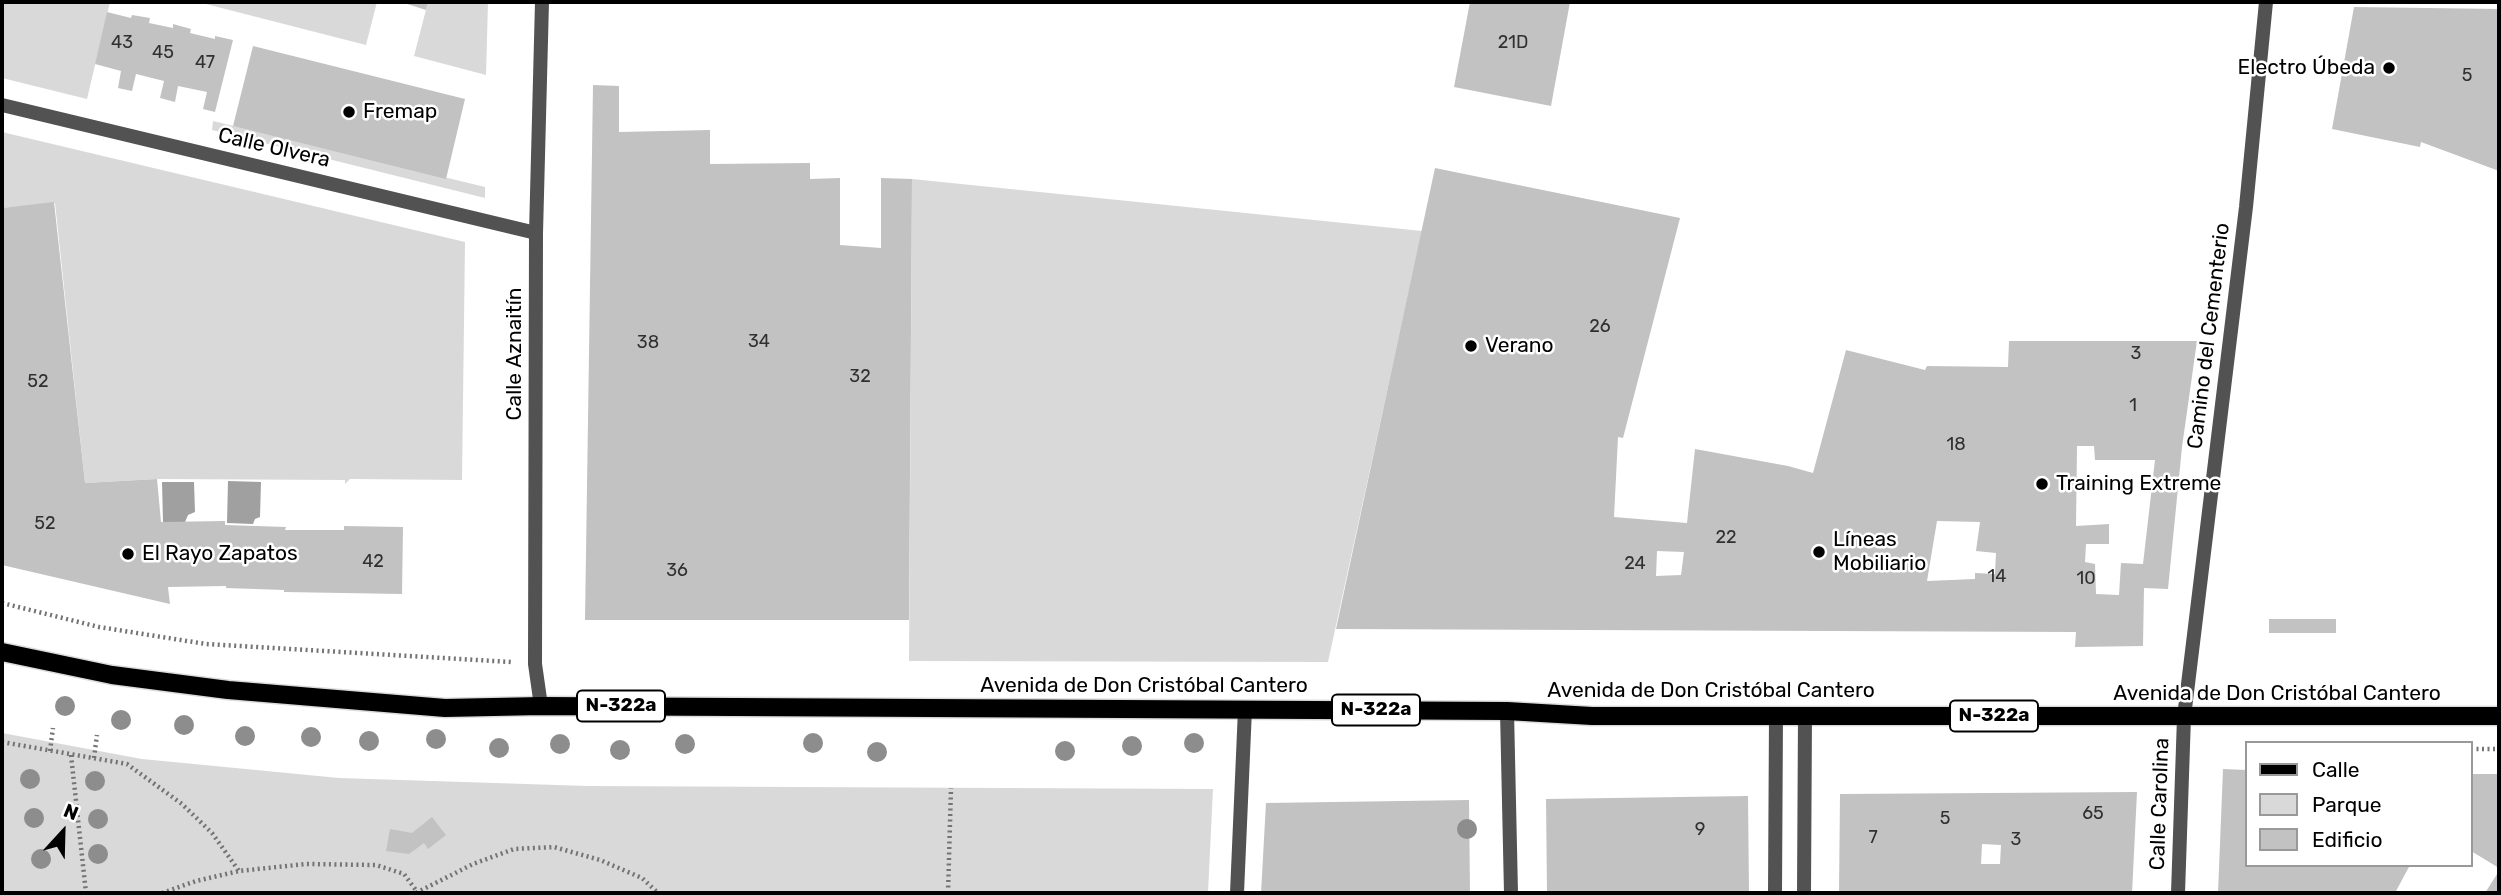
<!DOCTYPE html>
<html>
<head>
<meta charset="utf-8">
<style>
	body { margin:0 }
	#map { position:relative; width:2501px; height:895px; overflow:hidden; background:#fff; font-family:Rubik,sans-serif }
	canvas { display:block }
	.frame { position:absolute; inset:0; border:4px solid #000; pointer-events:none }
	.legend { position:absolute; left:2245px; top:741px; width:228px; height:126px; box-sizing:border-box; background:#fff; border:2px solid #999; margin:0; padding:9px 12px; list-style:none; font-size:21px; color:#000 }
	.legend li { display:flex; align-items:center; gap:14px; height:35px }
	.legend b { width:35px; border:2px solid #999 }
	.north { position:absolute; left:28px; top:797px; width:70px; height:70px; -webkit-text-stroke:5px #fff; paint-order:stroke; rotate:22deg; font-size:19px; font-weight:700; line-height:28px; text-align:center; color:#000 }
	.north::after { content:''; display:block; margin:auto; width:24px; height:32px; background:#000; clip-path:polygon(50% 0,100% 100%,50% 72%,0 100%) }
</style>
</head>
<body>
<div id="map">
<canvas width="2501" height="895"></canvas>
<div class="frame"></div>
<ul class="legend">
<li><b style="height:9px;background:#000"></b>Calle</li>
<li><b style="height:19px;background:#d9d9d9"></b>Parque</li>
<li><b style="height:19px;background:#c2c2c2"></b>Edificio</li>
</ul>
<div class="north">N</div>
</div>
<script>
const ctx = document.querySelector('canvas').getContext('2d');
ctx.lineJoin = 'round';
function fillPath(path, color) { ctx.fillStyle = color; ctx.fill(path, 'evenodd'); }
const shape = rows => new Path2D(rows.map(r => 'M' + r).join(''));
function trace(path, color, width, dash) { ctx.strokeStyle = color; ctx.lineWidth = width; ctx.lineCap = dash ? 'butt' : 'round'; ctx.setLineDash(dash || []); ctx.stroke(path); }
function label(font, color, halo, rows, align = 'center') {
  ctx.font = font + ' Rubik,sans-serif'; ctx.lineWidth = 5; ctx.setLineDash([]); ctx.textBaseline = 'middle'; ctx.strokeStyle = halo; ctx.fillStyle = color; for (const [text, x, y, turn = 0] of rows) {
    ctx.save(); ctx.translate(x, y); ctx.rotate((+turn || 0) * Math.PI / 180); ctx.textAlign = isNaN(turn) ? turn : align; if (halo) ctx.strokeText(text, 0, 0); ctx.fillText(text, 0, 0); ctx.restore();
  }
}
fillPath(shape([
	[2,2,110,2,87,99,2,78],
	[198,2,377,2,366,45],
	[428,2,488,2,486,75,414,56],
	[213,121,485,187,485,198,212,130],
	[2,132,465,242,462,480,350,479,345,484,345,480,157,479,85,483,55,203,2,208],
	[912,179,1422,231,1328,662,909,661],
	[2,733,142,759,339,778,588,786,1213,789,1208,893,2,893]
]), '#d9d9d9');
fillPath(shape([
	[228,481,261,482,260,517,255,519,253,524,227,523],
	[162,482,194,482,195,512,188,515,185,522,163,522]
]), '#a0a0a0');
fillPath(shape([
	[401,2,428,2,426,10],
	[1470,2,1570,2,1551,106,1454,87],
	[2354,7,2499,9,2499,171,2421,142,2420,147,2332,129],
	[107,12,131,18,132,15,150,18,149,23,173,28,173,24,191,29,190,33,215,39,215,36,233,40,215,112,203,109,207,92,178,86,175,102,160,98,164,81,136,74,132,91,118,88,121,71,95,64],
	[253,46,465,99,446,179,233,126],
	[593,85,619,86,619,132,710,130,710,164,810,163,810,179,840,178,840,245,881,248,881,178,912,179,909,620,585,620],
	[1435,168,1680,218,1623,438,1618,437,1614,517,1687,523,1695,449,1788,466,1813,473,1846,350,1925,370,1927,366,2008,367,2009,341,2197,341,2182,447,2168,589,2144,588,2143,646,2075,647,2076,632,1336,629],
	[2077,446,2094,446,2095,460,2155,460,2143,564,2121,563,2119,595,2096,594,2095,564,2085,562,2086,544,2109,544,2109,524,2076,526],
	[1937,521,1980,522,1976,551,1996,553,1995,574,1975,573,1975,579,1927,581],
	[1657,551,1684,552,1681,575,1656,576],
	[54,202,85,483,157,479,161,522,225,521,225,525,286,527,285,530,344,530,344,526,403,527,402,594,284,592,284,590,226,588,226,586,168,587,170,604,2,565,2,208],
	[2269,619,2336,619,2336,633,2269,633],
	[2223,769,2247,770,2247,865,2410,865,2395,893,2218,893],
	[2471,774,2499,774,2499,868,2471,851],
	[2137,792,2132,893,1839,893,1840,794],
	[1982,844,2001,845,2000,864,1981,864],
	[1748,796,1749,893,1547,893,1546,799],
	[1469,800,1470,893,1261,893,1266,803],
	[432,817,446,835,428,849,424,843,409,854,386,851,390,829,412,833],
	[2499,871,2499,893,2485,893]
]), '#c2c2c2');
const primary = shape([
	[2,652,112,675,228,690,445,708,541,706,1507,711,1592,716,2499,716]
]);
trace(primary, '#dbdbdb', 21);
trace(shape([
	[2,603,99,627,206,644,511,662],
	[2,742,127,764,182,804,212,833,239,871],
	[2471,749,2499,749],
	[50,751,53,728],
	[71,755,86,893],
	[94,758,97,735],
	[162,893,196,881,239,871,306,864,376,865,404,874,418,893],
	[416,893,473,864,514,849,554,847,600,860,642,878,658,893],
	[948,893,951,788]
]), '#747474', 4.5, [2, 3.5]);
trace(shape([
	[2,105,536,233],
	[541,706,535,664,536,233,542,2],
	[1507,711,1511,893],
	[1237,893,1245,709],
	[1775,893,1776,715],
	[1804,893,1805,714],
	[2178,893,2184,717,2246,207,2266,2]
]), '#525252', 14);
trace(primary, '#000', 18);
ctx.fillStyle = '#8d8d8d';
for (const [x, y] of [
	[65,706],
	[121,720],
	[184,725],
	[245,736],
	[311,737],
	[436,739],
	[369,741],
	[813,743],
	[1194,743],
	[560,744],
	[685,744],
	[1132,746],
	[499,748],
	[620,750],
	[1065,751],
	[877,752],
	[30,779],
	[95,781],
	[34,818],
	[98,819],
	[1467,829],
	[98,854],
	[41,859]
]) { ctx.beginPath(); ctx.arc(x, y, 10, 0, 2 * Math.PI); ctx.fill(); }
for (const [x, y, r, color] of [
	[2389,68,7,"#000"],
	[349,112,7,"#000"],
	[1471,346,7,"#000"],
	[2042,484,7,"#000"],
	[1819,552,7,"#000"],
	[128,554,7,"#000"]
]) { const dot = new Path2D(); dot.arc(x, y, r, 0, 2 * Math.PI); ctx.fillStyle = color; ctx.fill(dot); trace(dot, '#fff', 2.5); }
label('18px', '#303030', null, [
	["43",122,43],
	["21D",1513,43],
	["45",163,53],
	["47",205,63],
	["5",2467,76],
	["26",1600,327],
	["34",759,342],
	["38",648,343],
	["3",2136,354],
	["32",860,377],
	["52",38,382],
	["1",2133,406],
	["18",1956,445],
	["52",45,524],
	["22",1726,538],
	["42",373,562],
	["24",1635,564],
	["36",677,571],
	["14",1997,577],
	["10",2086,579],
	["65",2093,814],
	["5",1945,819],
	["9",1700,830],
	["7",1873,838],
	["3",2016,840]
]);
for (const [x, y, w] of [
	[621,706,88],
	[1376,710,88],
	[1994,716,88]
]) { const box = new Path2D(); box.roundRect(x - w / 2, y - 15.5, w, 31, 5); ctx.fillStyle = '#fff'; ctx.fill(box); trace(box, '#000', 2); }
label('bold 19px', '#000', null, [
	["N-322a",621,706],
	["N-322a",1376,710],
	["N-322a",1994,716]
]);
label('21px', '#000', '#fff', [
	["Electro Úbeda",2375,68,"right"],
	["Fremap",363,112],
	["Verano",1485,346],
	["Training Extreme",2056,484],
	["Líneas",1833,540],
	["Mobiliario",1833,564],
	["El Rayo Zapatos",142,554]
], 'left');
label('21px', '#000', '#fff', [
	["Calle Olvera",274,148,13],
	["Camino del Cementerio",2209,336,-83],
	["Calle Aznaitín",515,354,-90],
	["Avenida de Don Cristóbal Cantero",1144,686],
	["Avenida de Don Cristóbal Cantero",1711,691],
	["Avenida de Don Cristóbal Cantero",2277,694],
	["Calle Carolina",2160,804,-88]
]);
</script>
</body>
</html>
